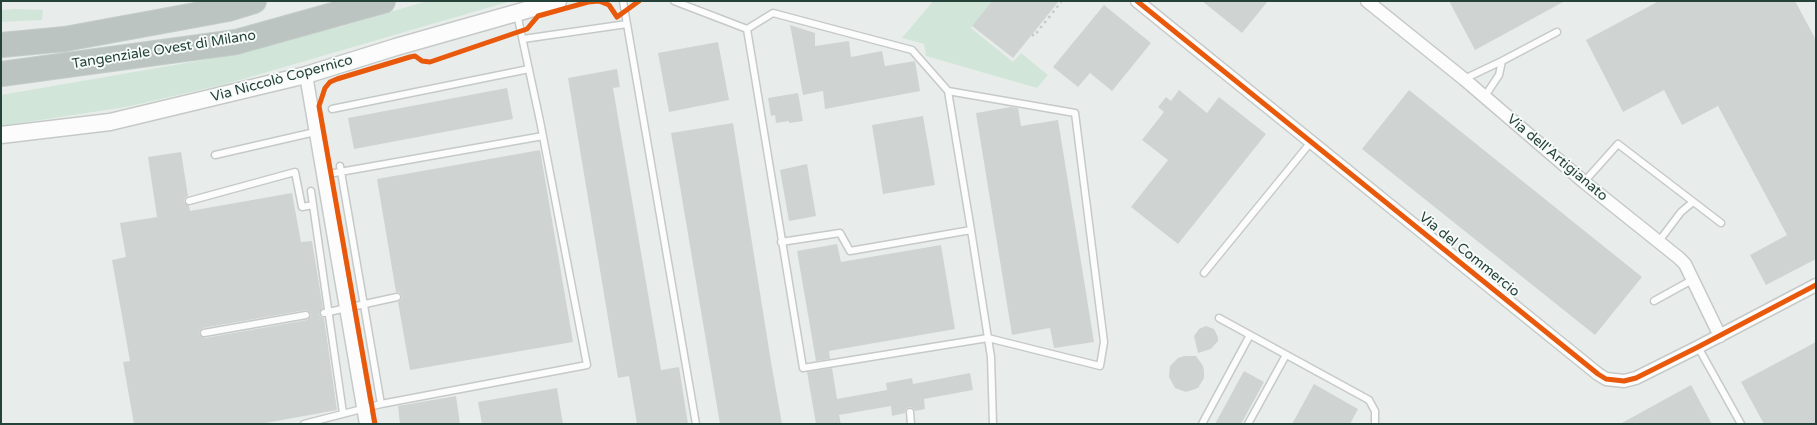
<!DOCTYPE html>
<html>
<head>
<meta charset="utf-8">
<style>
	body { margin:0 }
	#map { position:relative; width:1817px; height:425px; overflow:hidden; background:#e8edeb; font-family:"Varela Round",sans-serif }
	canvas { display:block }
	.frame { position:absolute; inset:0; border:2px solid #24423a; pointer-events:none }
</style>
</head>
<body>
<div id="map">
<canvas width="1817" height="425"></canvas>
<div class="frame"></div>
</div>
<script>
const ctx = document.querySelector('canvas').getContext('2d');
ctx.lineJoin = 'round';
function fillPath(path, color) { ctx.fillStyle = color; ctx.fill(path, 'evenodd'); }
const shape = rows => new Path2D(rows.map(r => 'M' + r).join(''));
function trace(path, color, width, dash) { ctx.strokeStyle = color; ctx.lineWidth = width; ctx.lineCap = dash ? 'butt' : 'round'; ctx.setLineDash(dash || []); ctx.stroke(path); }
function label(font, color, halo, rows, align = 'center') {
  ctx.font = font + ' "Varela Round",sans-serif'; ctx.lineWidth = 4; ctx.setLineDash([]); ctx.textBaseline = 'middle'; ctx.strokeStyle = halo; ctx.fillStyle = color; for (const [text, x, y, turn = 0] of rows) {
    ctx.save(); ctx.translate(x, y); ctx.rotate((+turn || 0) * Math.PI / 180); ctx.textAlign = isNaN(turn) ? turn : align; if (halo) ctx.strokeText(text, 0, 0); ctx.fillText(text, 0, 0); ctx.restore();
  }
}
fillPath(shape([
	[427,1,511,1,226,84,126,107,1,126,1,95,203,60,343,26],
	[933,1,992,1,971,28,1013,62,1021,53,1048,75,1037,88,926,56,924,44,902,38],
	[16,9,43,10,42,20,1,22,1,10]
]), '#d1e6d8');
fillPath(shape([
	[992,1,1059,1,1013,58,972,26],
	[1202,1,1268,1,1242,33],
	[1449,1,1565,1,1475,50],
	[1659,1,1795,1,1816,40,1816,259,1766,285,1750,255,1787,235,1718,106,1682,125,1664,90,1623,112,1586,40],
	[1104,5,1151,43,1112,91,1090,73,1078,87,1053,67],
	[790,25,815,33,815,46,849,41,851,57,882,51,885,66,915,61,920,91,825,109,823,91,803,95],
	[718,42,729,100,669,112,658,53],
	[617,69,620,87,613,88,661,370,679,367,688,424,637,424,629,376,618,378,568,78],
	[507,88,513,119,354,149,348,118],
	[1179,90,1207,113,1219,97,1266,134,1178,244,1131,207,1168,160,1142,140,1164,112,1158,107,1166,97,1171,101],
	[1409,90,1642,277,1595,335,1362,149],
	[798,93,803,121,789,123,789,121,776,123,775,115,771,116,768,98],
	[1011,107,1018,108,1021,126,1058,120,1094,342,1054,348,1050,328,1012,335,976,113],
	[923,116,935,185,883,194,872,125],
	[733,123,771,362,782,424,720,424,671,133],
	[540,150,573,342,410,370,398,302,401,300,402,296,400,293,396,292,377,179],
	[181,152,188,196,185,198,184,202,189,206,190,211,292,193,301,242,312,241,323,308,319,314,321,317,324,318,337,410,260,424,134,424,123,362,130,361,112,260,126,257,120,223,157,217,148,157],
	[306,310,309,311,311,315,307,320,205,338,199,334,200,331,203,328],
	[807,164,816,216,789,221,780,170],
	[837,244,841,262,941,245,955,329,829,351,830,359,816,361,797,251],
	[1206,326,1214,329,1218,337,1218,341,1211,349,1198,353,1194,336,1199,329],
	[1816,342,1816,424,1764,424,1741,382],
	[1184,356,1196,356,1203,366,1204,372,1204,378,1198,388,1186,392,1175,388,1169,377,1170,366,1178,358],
	[832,368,837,399,887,390,886,383,912,378,913,384,970,373,973,390,924,399,925,409,915,411,913,408,909,407,906,409,905,413,892,416,891,406,839,415,841,424,816,424,807,372],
	[1244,371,1264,382,1241,424,1215,424],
	[1314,384,1358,409,1350,424,1292,424],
	[1691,385,1712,424,1620,424],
	[557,388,563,424,482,424,478,402],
	[456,396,460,424,400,424,398,406]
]), '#cfd4d2');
const service = shape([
	[623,1,696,424],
	[674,1,747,29,803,368,988,338,1100,366,1104,342,1075,113,948,91,971,230,988,338,991,357,993,424],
	[747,29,773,13,912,50,948,91],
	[523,39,627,24],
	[1502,61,1557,32],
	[1464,79,1502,61,1499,75,1485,96],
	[332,109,529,69],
	[215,155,315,132],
	[340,166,381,404],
	[323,175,543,136],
	[1584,182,1618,144,1721,223],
	[311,191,343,413],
	[189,201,295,172,302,207,313,205],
	[1659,241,1681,212,1693,202],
	[781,242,840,233,850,251,971,230],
	[1204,273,1311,142],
	[1654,301,1692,280],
	[324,313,397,297],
	[1219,318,1369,400,1375,411,1375,424],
	[204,333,306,315],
	[1698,347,1741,424],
	[910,412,911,424],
	[304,424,381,404,587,365,540,121,517,14],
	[1202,424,1250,335],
	[1248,424,1286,355]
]);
const minor = shape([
	[1137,1,1598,374,1606,379,1624,381,1636,378,1698,347,1816,285],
	[1367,1,1464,79,1584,182,1679,258,1685,264,1720,336],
	[306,75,366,424]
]);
const tertiary = shape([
	[1,135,110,122,306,75,396,47,558,1]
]);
const motorway = shape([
	[1,45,65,39,228,9,254,1],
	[1,74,236,42,383,1]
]);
trace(service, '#c5cac8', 9);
trace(minor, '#c5cac8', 15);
trace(tertiary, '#c5cac8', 19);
trace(motorway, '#c3ccc9', 26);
trace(shape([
	[1032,34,1034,36,1062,1]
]), '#c3ccca', 2.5, [2.5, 4]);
trace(service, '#fcfcfc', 6);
trace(minor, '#fcfcfc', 12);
trace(tertiary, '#fcfcfc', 16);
trace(motorway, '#bcc4c2', 24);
trace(shape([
	[1137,1,1598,374,1606,379,1624,381,1636,378,1698,347,1816,285],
	[375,424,319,106,325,88,330,82,337,79,410,57,415,56,422,61,430,62,521,31,527,29,538,16,588,2,599,1,609,5,617,17,639,1]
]), '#e8590c', 5);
label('14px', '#24423a', '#f7fbf9', [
	["Tangenziale Ovest di Milano",164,50,-9],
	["Via Niccolò Copernico",282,79,-15],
	["Via dell'Artigianato",1557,158,40],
	["Via del Commercio",1469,255,39]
]);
</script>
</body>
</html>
